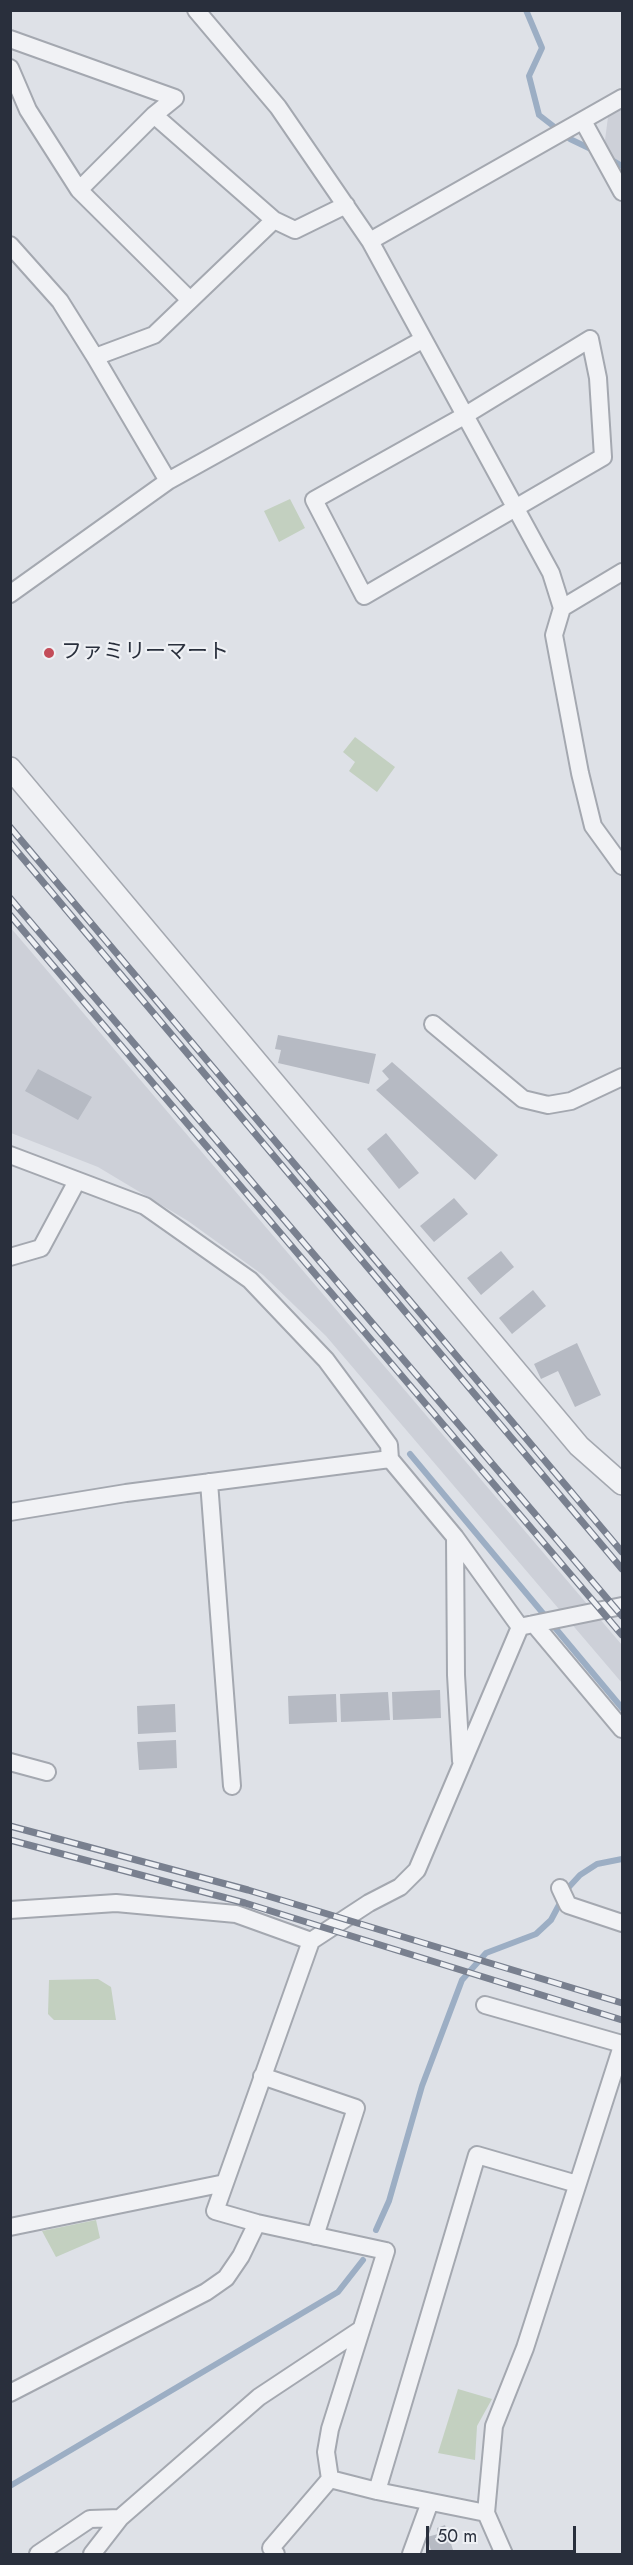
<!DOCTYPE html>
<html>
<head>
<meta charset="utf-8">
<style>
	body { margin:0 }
	#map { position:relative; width:633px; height:2565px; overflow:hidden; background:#dee1e7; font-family:Jost,sans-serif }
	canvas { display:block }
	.frame { position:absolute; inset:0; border:12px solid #292f3c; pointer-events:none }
	.scale { position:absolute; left:426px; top:2526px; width:150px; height:27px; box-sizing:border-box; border:3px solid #292f3c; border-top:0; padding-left:8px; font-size:18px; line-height:21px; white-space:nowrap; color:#292f3c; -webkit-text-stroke:4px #eef0f4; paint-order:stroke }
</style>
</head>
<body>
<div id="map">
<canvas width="633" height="2565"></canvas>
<div class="frame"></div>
<div class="scale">50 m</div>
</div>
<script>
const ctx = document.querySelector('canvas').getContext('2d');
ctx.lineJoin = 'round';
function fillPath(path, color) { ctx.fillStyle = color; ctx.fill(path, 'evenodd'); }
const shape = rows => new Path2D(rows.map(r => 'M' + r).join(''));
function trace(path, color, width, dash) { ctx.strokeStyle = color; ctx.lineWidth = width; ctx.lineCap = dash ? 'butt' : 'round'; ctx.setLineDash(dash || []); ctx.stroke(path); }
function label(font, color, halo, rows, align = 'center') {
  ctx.font = font + ' Jost,"Noto Sans JP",sans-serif'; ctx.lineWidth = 4.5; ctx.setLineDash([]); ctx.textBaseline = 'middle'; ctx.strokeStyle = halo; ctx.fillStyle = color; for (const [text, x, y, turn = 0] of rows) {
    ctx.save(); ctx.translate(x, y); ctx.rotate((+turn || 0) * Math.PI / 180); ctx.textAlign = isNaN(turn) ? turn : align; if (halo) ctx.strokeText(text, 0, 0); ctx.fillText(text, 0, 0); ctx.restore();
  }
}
fillPath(shape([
	[622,109,622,181,604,148,608,117],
	[10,927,622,1645,622,1683,326,1336,263,1275,188,1221,98,1167,11,1133]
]), '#cdd0d8');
fillPath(shape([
	[290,499,305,528,279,542,264,511],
	[355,737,395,767,377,792,349,771,355,762,343,752],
	[98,1979,111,1987,116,2020,54,2020,48,2014,49,1980],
	[96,2220,100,2238,56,2257,42,2231],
	[458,2389,492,2399,477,2426,475,2460,438,2453]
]), '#c3d0c0');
trace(shape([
	[526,10,542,48,529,76,539,115,570,139,595,151],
	[610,159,622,166],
	[410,1454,622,1708],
	[376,2230,389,2201,422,2086,462,1980,486,1953,536,1934,551,1920,568,1888,580,1875,597,1864,622,1859],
	[10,2486,338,2292,363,2260]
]), '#9caec4', 6);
fillPath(shape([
	[278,1035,376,1054,369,1084,278,1063,281,1050,275,1049],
	[392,1062,498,1155,475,1180,376,1090,389,1079,382,1071],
	[38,1069,92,1097,78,1120,25,1091],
	[386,1133,419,1173,399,1189,367,1149],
	[454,1198,468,1214,434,1242,420,1226],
	[501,1251,514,1267,481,1295,467,1278],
	[533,1290,546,1306,512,1334,499,1318],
	[577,1343,601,1395,575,1407,558,1371,541,1379,534,1364],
	[440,1690,441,1718,393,1720,392,1692],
	[388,1692,390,1720,341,1722,340,1694],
	[336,1694,337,1722,289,1724,288,1696],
	[175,1704,176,1732,138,1734,137,1706],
	[176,1740,177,1768,139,1770,137,1742],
	[445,2525,454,2553,432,2554,427,2537,438,2534,437,2528]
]), '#b6bac3');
const minor = shape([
	[196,10,278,107,370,241,551,573,562,608,554,635,580,773,593,826,622,866],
	[10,39,175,98,154,115,79,190,190,300],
	[10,68,28,110,79,190],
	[154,115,274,220],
	[583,121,622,192],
	[370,241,622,98],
	[10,245,60,301,95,357,168,481],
	[590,339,598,378,603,457,364,596,314,500,464,416,590,339],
	[95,357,154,335,274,220,295,230,346,205],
	[10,594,168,481,422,340],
	[562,608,622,572],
	[433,1024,523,1099,548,1105,571,1101,622,1077],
	[10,1155,145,1206,250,1280,326,1360,389,1445,390,1459,455,1537,520,1627],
	[10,1257,41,1248,77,1181],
	[209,1482,232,1786],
	[10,1512,126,1493,390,1459],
	[455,1537,456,1675,461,1761],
	[534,1624,622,1729],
	[524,1626,622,1606],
	[10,1762,47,1772],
	[560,1888,568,1905,622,1923],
	[10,1910,116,1903,236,1914,311,1941],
	[485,2005,622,2044],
	[262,2076,356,2108,315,2236],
	[10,2227,225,2183],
	[10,2393,206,2292,226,2278,241,2256,257,2223],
	[377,2491,477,2155,577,2184],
	[486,2513,377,2491,330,2479,326,2452,330,2429,386,2251,257,2223,215,2211,311,1941,369,1903,400,1887,417,1870,520,1627],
	[38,2554,90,2519,120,2518],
	[92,2554,120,2518,259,2397,360,2330],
	[276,2554,271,2548,330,2479],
	[411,2554,430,2502],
	[504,2554,486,2513,494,2426,525,2348,622,2046]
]);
const tertiary = shape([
	[10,768,579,1446,622,1484]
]);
trace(minor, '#a4a8b0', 20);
trace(tertiary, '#a4a8b0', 24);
trace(minor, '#f1f2f5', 16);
trace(tertiary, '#f1f2f5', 21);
const rail = shape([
	[10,827,622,1552],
	[10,843,622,1569],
	[10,898,622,1616],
	[10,915,622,1635],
	[10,1826,248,1890,622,2003],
	[10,1840,245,1903,622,2020]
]);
trace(rail, '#79808f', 7);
trace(rail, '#eef0f4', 4.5, [14]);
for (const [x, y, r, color] of [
	[49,653,6,"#c34c59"]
]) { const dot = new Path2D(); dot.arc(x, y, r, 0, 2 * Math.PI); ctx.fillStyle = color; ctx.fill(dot); trace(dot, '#eef0f4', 2); }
label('21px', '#292f3c', '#eef0f4', [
	["ファミリーマート",61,653]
], 'left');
</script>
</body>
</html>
